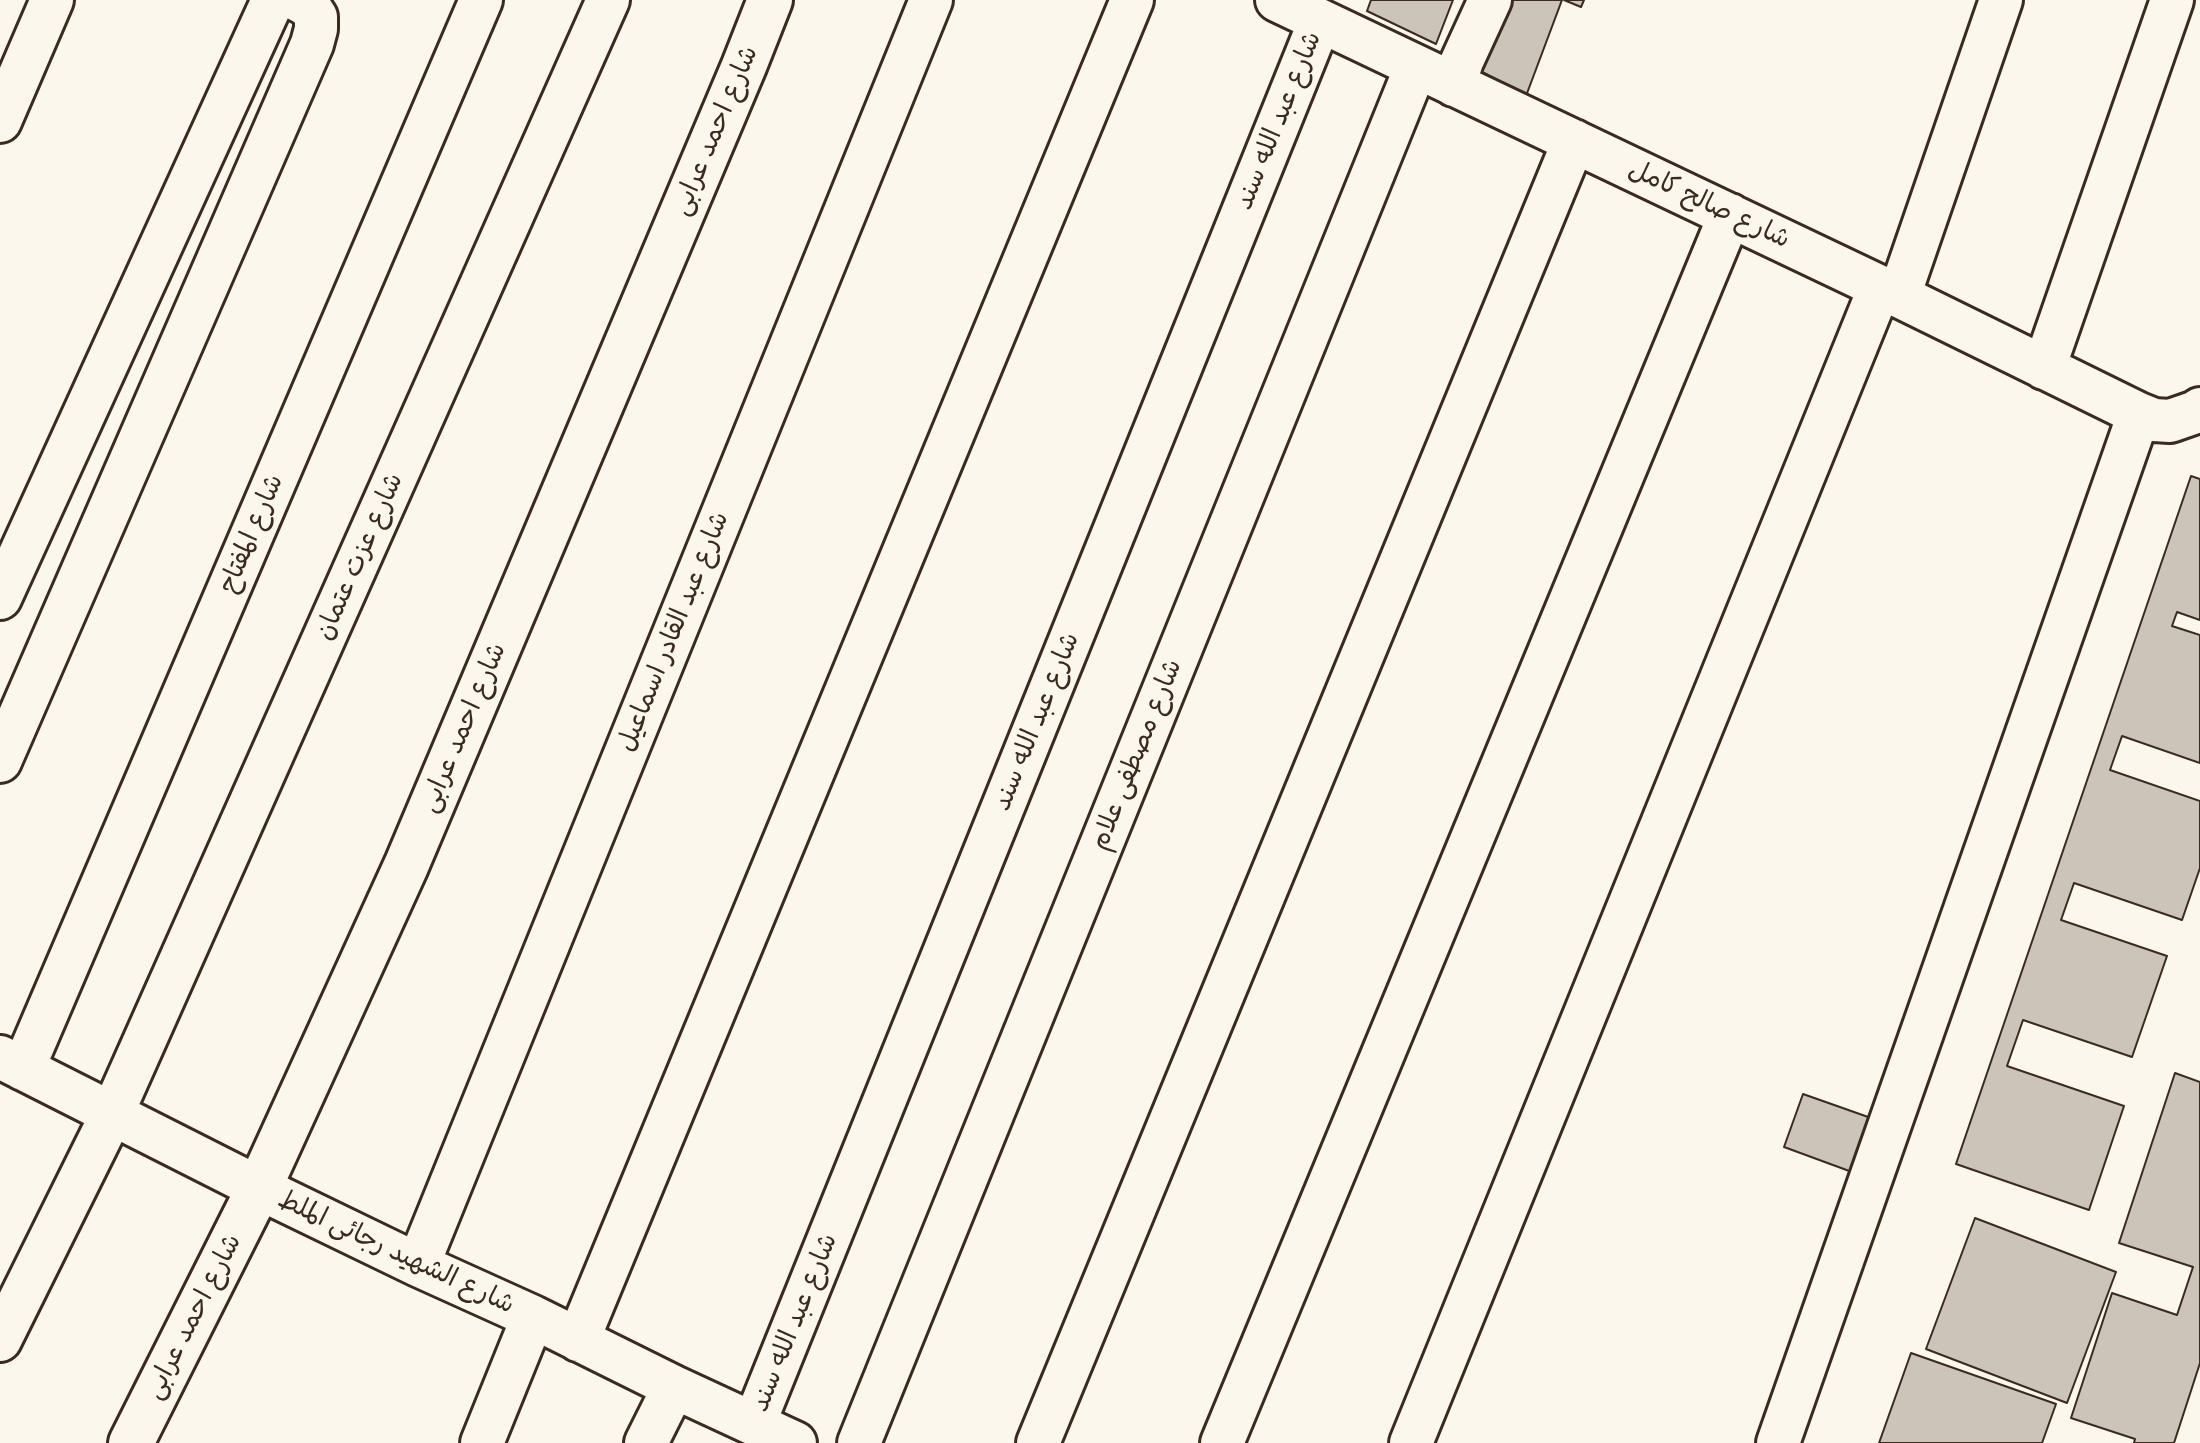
<!DOCTYPE html>
<html>
<head>
<meta charset="utf-8">
<style>
	body { margin:0 }
	canvas { display:block; background:#fbf7ec }
</style>
</head>
<body>
<canvas width="2200" height="1443"></canvas>
<script>
const ctx = document.querySelector('canvas').getContext('2d');
ctx.lineJoin = 'round';
function fillPath(path, color) { ctx.fillStyle = color; ctx.fill(path, 'evenodd'); }
const shape = rows => new Path2D(rows.map(r => 'M' + r).join(''));
function trace(path, color, width, dash) { ctx.strokeStyle = color; ctx.lineWidth = width; ctx.lineCap = dash ? 'butt' : 'round'; ctx.setLineDash(dash || []); ctx.stroke(path); }
function label(font, color, halo, rows, align = 'center') {
  ctx.font = font + ' Sriracha,"Playpen Sans Arabic",sans-serif'; ctx.lineWidth = 6; ctx.setLineDash([]); ctx.textBaseline = 'middle'; ctx.strokeStyle = halo; ctx.fillStyle = color; for (const [text, x, y, turn = 0] of rows) {
    ctx.save(); ctx.translate(x, y); ctx.rotate((+turn || 0) * Math.PI / 180); ctx.textAlign = isNaN(turn) ? turn : align; if (halo) ctx.strokeText(text, 0, 0); ctx.fillText(text, 0, 0); ctx.restore();
  }
}
const building = shape([
	[1371,0,1453,0,1436,44,1367,11,1371,0],
	[1490,0,1562,0,1526,96,1462,61,1490,0],
	[1564,0,1584,0,1581,7,1564,0],
	[2191,476,2200,479,2200,620,2177,612,2172,626,2200,635,2200,763,2122,736,2110,770,2200,801,2200,868,2182,920,2074,883,2061,920,2167,956,2132,1057,2023,1020,2007,1066,2124,1106,2089,1210,1956,1164,2191,476],
	[2175,1073,2200,1082,2200,1363,2174,1443,2134,1443,2135,1439,2071,1418,2112,1293,2177,1315,2193,1267,2119,1243,2175,1073],
	[1803,1094,1871,1118,1852,1172,1784,1147,1803,1094],
	[1975,1218,2116,1272,2067,1403,1926,1349,1975,1218],
	[1911,1353,2056,1404,2042,1443,1879,1443,1911,1353]
]);
fillPath(building, '#ccc4b9');
trace(building, '#3b2a1e', 2);
const street = shape([
	[1277,0,1899,296,2139,414,2154,420,2170,421,2196,412,2200,409],
	[1454,85,1462,61,1490,0],
	[0,121,52,0],
	[1899,296,2001,0],
	[2044,368,2172,0],
	[0,598,273,0],
	[0,761,312,44,316,29,316,17,309,6,298,0],
	[0,1057,259,1188,418,1265,533,1317,674,1387,795,1443],
	[23,1069,481,0],
	[418,1265,931,0],
	[0,1340,112,1114,608,0],
	[578,1340,1132,0],
	[754,1424,1320,21],
	[482,1443,533,1317],
	[646,1443,674,1387],
	[859,1443,1416,67],
	[1038,1443,1574,141],
	[1222,1443,1730,215],
	[1411,1443,1880,287],
	[1778,1443,2139,414]
]);
const secondary = shape([
	[131,1443,259,1188,406,866,744,66,770,0]
]);
trace(street, '#3b2a1e', 48);
trace(secondary, '#3b2a1e', 50);
trace(street, '#fbf7ec', 42);
trace(secondary, '#fbf7ec', 44);
label('26px', '#3b2a1e', '#fbf7ec', [
	["شارع عبد الله سند",1279,121,-68],
	["شارع احمد عرابى",716,131,-67],
	["شارع صالح كامل",1709,205,25],
	["شارع المفتاح",252,534,-67],
	["شارع عزت عتمان",360,557,-66],
	["شارع عبد القادر اسماعيل",674,632,-68],
	["شارع عبد الله سند",1037,722,-68],
	["شارع احمد عرابى",464,728,-67],
	["شارع مصطفى علام",1137,755,-68],
	["شارع الشهيد رجائى الملط",396,1253,25],
	["شارع احمد عرابى",194,1317,-63],
	["شارع عبد الله سند",795,1323,-68]
]);
</script>
</body>
</html>
